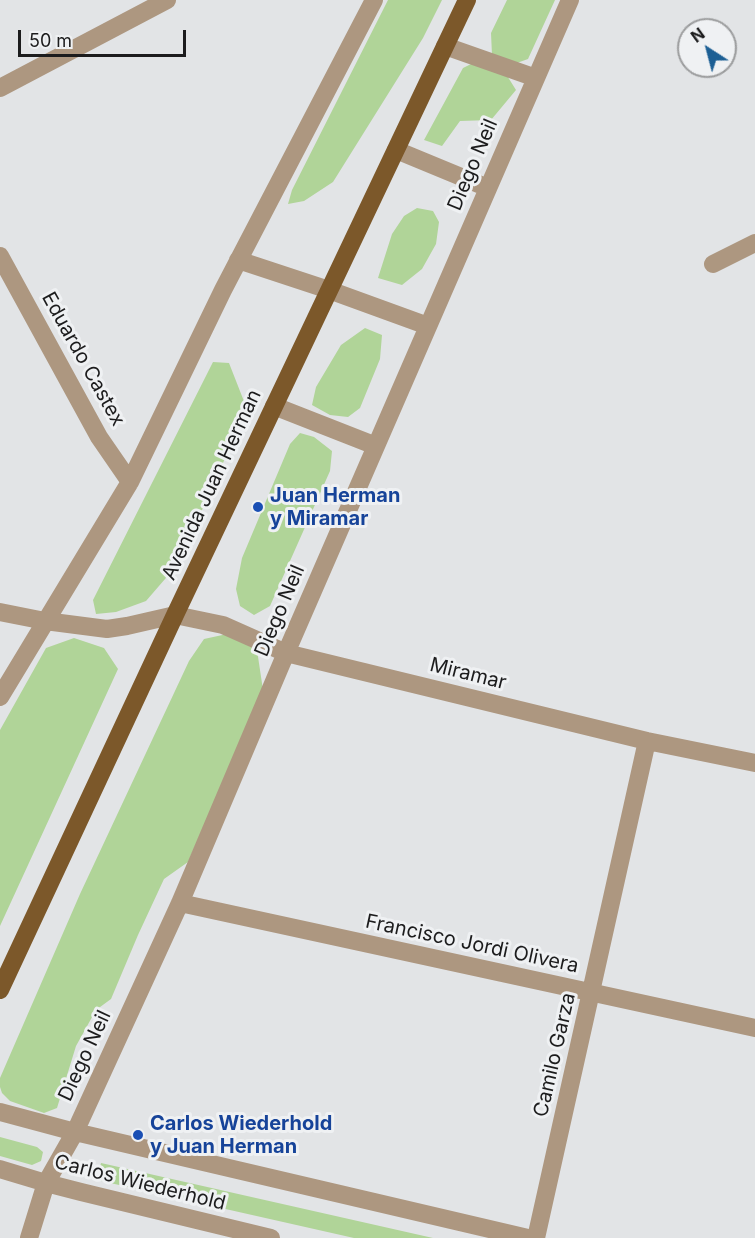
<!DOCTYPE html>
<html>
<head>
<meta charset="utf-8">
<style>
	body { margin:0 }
	#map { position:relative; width:755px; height:1238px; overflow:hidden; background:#e2e4e6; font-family:Inter,sans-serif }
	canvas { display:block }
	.north { position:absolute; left:677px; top:18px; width:60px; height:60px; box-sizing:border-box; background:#eff1f3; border:2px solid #9b9c9d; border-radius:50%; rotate:324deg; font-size:16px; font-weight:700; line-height:24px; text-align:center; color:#1c1c1d }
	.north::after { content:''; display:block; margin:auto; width:21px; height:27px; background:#1c5f94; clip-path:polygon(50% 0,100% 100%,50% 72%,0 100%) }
	.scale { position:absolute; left:18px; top:30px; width:168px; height:27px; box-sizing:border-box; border:3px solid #1c1c1d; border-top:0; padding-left:8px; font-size:18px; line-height:21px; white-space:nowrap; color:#1c1c1d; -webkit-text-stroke:4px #eff1f3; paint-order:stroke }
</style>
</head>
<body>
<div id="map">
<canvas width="755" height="1238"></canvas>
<div class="north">N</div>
<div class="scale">50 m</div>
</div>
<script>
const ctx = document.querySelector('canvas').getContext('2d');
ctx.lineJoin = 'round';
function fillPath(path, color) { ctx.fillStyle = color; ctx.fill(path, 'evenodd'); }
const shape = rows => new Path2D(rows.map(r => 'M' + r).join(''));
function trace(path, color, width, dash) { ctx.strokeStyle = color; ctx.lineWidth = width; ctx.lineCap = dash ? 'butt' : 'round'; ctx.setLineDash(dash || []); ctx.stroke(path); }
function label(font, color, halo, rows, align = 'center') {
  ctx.font = font + ' Inter,sans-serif'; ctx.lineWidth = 6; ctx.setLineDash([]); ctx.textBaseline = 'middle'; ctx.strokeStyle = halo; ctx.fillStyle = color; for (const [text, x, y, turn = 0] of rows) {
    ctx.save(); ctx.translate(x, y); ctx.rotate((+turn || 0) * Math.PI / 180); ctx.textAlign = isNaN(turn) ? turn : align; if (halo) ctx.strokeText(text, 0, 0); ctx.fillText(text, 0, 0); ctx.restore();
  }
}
fillPath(shape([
	[388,0,442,0,423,38,333,182,304,201,288,204,292,190],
	[507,0,555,0,528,59,514,64,492,55,491,33],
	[475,62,506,74,516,90,491,120,460,121,442,146,424,140,463,68],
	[417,208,433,211,439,222,436,244,422,269,402,285,378,278,392,234,404,216],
	[365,328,382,335,380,359,360,408,348,417,330,415,312,405,316,387,341,345],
	[213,362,229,363,247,409,178,564,146,601,116,612,96,614,93,600],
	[300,433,314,437,332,451,330,471,270,606,254,615,240,606,236,589,242,558,290,444],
	[227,634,257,650,263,690,188,862,164,879,138,935,111,999,96,1010,76,1046,57,1108,44,1113,10,1101,2,1093,0,1087,0,1078,80,894,189,661,204,639],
	[74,638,104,648,118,669,0,926,0,730,46,648],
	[0,1137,37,1147,43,1152,41,1161,32,1165,0,1156],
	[101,1163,433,1238,354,1238,97,1180]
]), '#b0d498');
trace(shape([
	[445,46,536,78],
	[0,88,167,0],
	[396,150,488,188],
	[0,256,99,437,130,482],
	[238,260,329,290,428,326],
	[713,264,755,243],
	[274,406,376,446],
	[0,612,45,621,107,629,127,626,175,615,223,625,286,653,647,741,755,763],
	[0,697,130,482,223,290,374,0],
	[180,903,755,1028],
	[0,1112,75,1132,528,1238],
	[0,1169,46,1183,81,1192,271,1238],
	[29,1238,46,1183,75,1132,180,903,286,653,570,0],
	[536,1238,647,741]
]), '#ad9780', 18);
trace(shape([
	[0,990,175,615,467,0]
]), '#7c582a', 18);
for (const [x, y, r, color] of [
	[258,507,6,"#1a4fb4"],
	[138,1135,6,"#1a4fb4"]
]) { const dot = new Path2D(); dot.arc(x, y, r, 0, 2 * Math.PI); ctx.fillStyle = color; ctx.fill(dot); trace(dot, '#eff1f3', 2); }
label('20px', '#1c1c1d', '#eff1f3', [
	["Diego Neil",473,165,-67],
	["Eduardo Castex",83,359,61],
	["Avenida Juan Herman",212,485,-65],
	["Diego Neil",280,611,-67],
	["Miramar",468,674,14],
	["Francisco Jordi Olivera",472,944,12],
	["Camilo Garza",555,1055,-77],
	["Diego Neil",85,1056,-65],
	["Carlos Wiederhold",140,1183,14]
]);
label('bold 20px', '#164399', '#eff1f3', [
	["Juan Herman",270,496],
	["y Miramar",270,519],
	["Carlos Wiederhold",150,1124],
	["y Juan Herman",150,1147]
], 'left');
</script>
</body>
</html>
